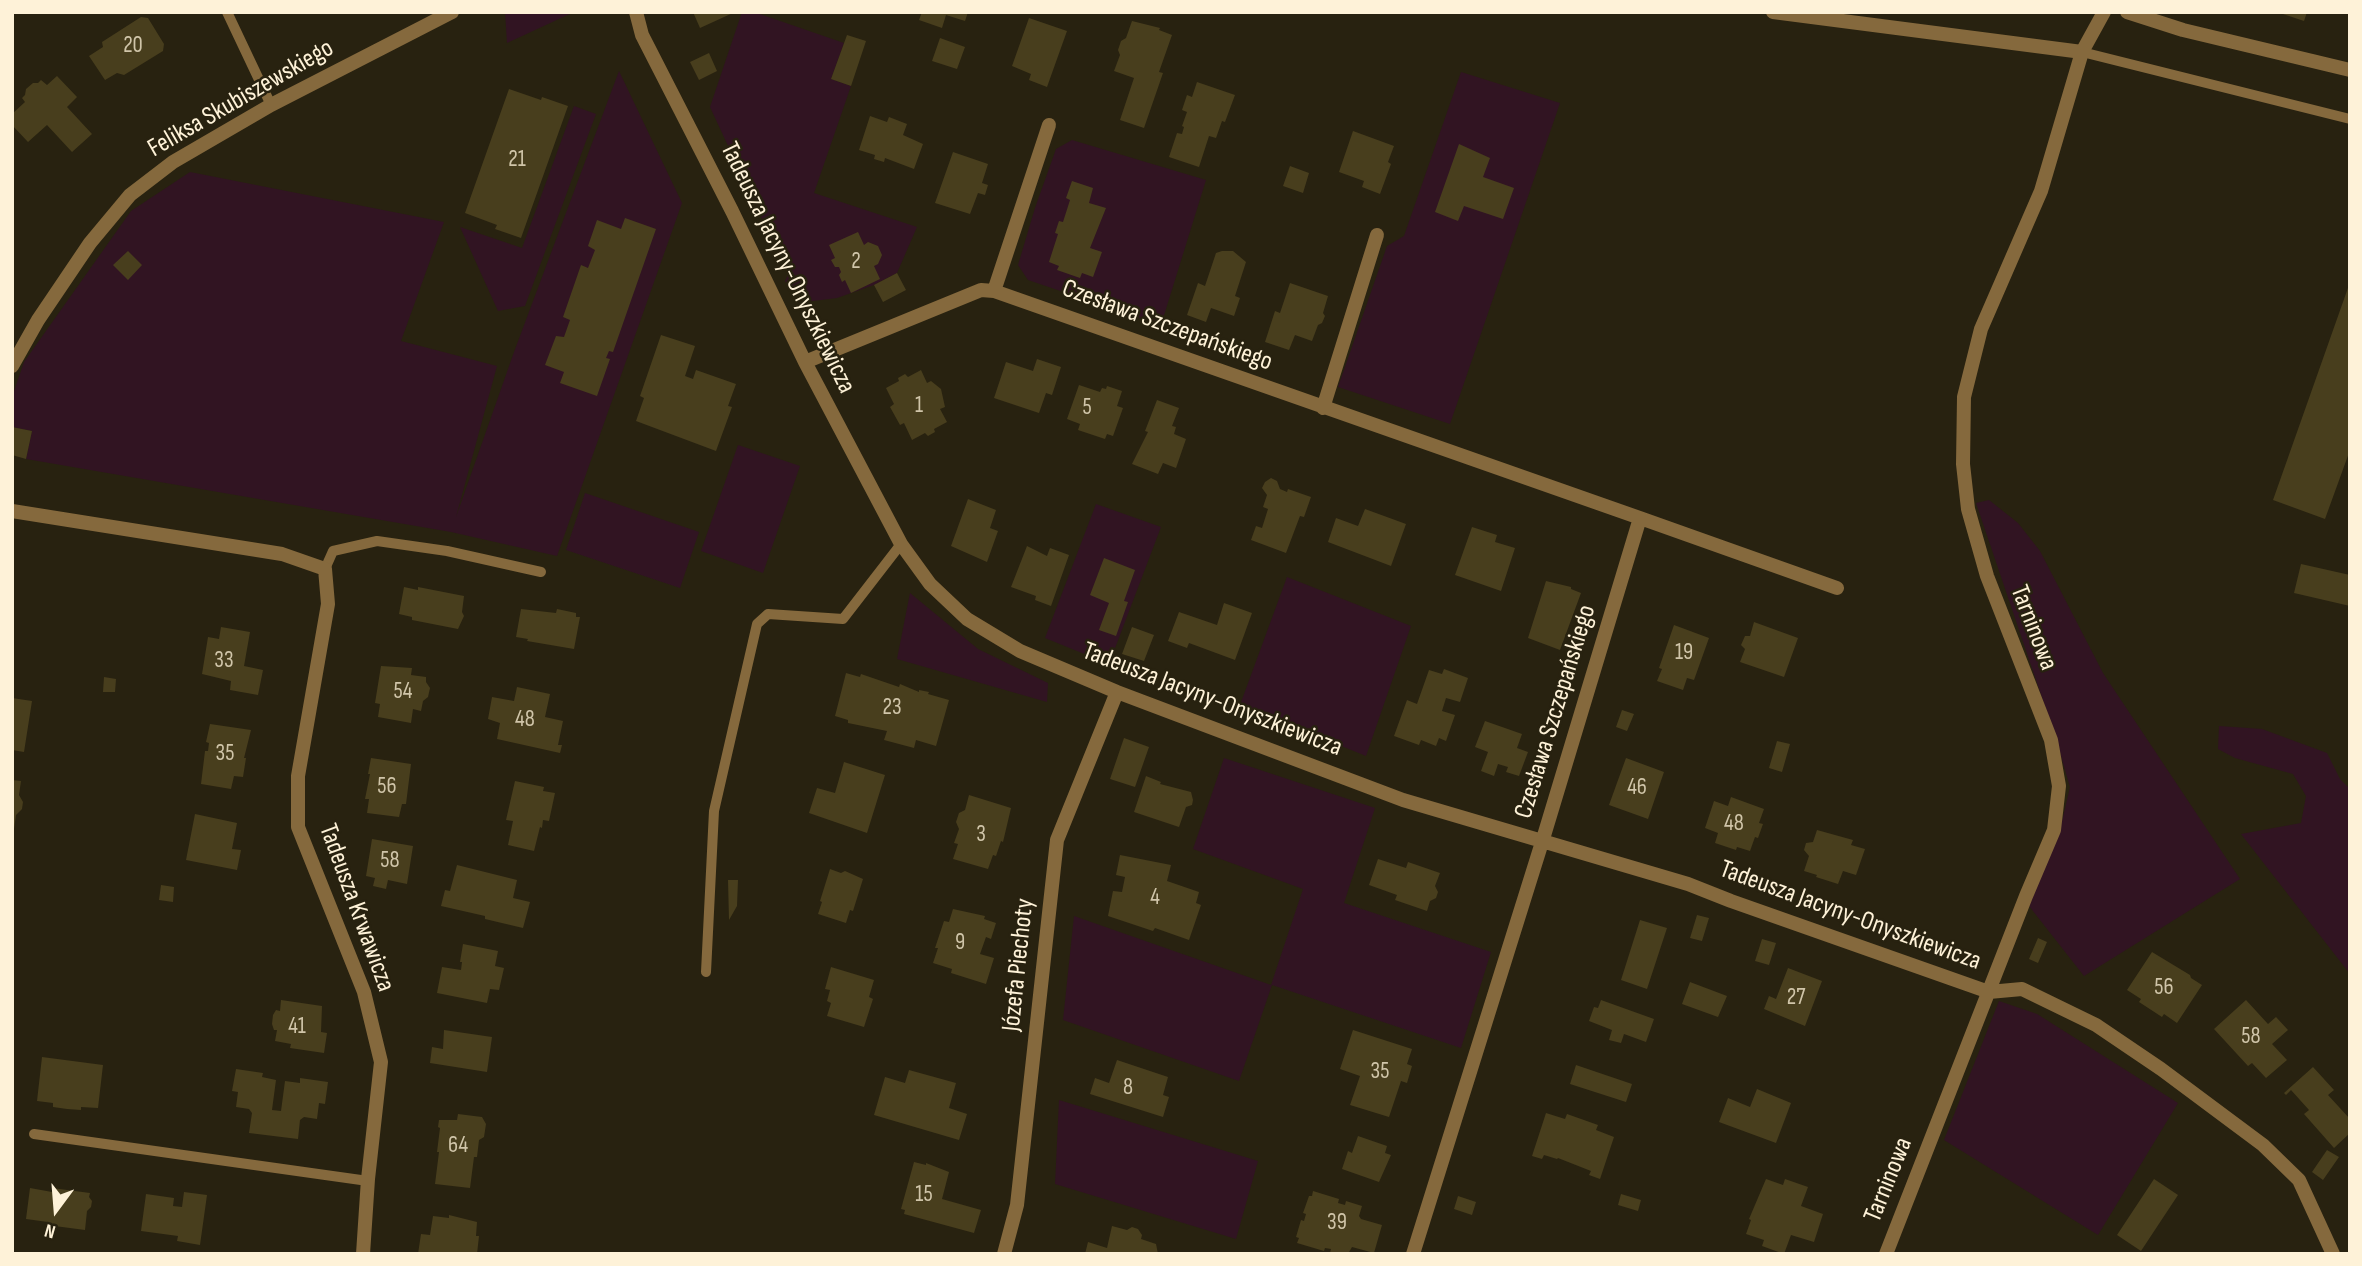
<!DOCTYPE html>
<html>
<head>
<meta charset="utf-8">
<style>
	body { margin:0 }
	#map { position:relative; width:2362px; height:1266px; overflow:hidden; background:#282210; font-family:"Sofia Sans Condensed",sans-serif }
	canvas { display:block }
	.frame { position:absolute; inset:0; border:14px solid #fef2d8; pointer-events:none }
	.north { position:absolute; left:21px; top:1175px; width:70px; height:70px; -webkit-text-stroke:5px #282210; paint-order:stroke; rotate:196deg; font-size:19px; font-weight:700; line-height:28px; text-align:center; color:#fef2d8 }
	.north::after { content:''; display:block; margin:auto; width:24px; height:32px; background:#fef2d8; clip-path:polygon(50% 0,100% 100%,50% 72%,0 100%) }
</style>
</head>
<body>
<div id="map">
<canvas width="2362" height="1266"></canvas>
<div class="frame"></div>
<div class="north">N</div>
</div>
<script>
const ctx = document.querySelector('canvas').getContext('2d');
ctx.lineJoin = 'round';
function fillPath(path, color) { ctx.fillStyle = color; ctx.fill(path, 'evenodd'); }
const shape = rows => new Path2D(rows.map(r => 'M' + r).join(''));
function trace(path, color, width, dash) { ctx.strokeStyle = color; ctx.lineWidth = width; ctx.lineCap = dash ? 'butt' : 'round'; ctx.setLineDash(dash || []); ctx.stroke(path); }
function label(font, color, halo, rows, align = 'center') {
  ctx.font = font + ' "Sofia Sans Condensed",sans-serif'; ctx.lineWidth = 5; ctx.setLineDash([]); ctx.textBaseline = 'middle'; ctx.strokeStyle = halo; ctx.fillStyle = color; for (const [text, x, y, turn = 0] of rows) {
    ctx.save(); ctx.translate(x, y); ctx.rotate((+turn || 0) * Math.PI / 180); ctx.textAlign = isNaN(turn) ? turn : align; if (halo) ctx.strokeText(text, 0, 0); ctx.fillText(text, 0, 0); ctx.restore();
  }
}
fillPath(shape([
	[505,12,574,12,507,43],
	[742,12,754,12,844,43,831,79,851,86,814,193,917,227,897,273,874,285,837,298,797,303,785,281,788,275,710,107],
	[619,71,682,203,557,556,451,532,26,459,32,431,12,427,12,397,24,362,131,211,190,172,444,222,401,341,497,366,456,517,514,352],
	[1461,72,1560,103,1450,424,1338,387,1387,246,1404,236],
	[574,106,596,114,525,306,498,311,460,227,522,248],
	[1072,140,1206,180,1161,325,1028,280,1018,265,1035,208,1056,149],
	[738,445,800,466,763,573,701,551],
	[585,493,699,532,680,588,566,550],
	[1989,500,2018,523,2040,551,2103,673,2240,879,2084,976,2029,906,2060,830,2070,787,2056,739,1976,503],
	[1096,504,1161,527,1109,664,1045,638],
	[1287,577,1411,626,1366,756,1240,705],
	[910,593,978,649,1048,683,1047,702,897,659],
	[2219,726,2262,729,2327,753,2340,779,2350,789,2350,974,2241,834,2301,823,2306,796,2293,774,2235,758,2218,749],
	[1224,758,1375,808,1344,903,1491,952,1461,1048,1272,985,1239,1081,1063,1020,1074,916,1271,985,1303,889,1193,849],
	[1999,1001,2037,1014,2178,1103,2098,1235,1944,1140],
	[1059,1100,1258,1161,1236,1239,1055,1184]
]), '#311422');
fillPath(shape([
	[693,12,735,12,700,28],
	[922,12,968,12,965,21,946,15,942,28,919,20],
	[2277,12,2307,12,2304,21],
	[141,17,148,18,164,44,163,51,124,75,117,73,105,80,89,56,103,47,102,42],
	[1029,18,1067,31,1047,87,1029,80,1031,74,1012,66],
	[1132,21,1160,28,1159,30,1172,35,1159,72,1163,73,1144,128,1120,120,1134,78,1114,71,1120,55,1118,50,1121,41,1126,38],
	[847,35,866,41,851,86,831,79],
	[940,38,965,47,957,69,932,61],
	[709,53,717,71,699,80,690,62],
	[57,76,77,97,67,107,92,134,72,152,47,125,28,142,12,125,12,114,25,102,22,98,25,95,26,89,33,83,38,83,41,80,47,85],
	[1197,82,1235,95,1225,122,1222,121,1216,138,1209,136,1199,167,1169,157,1177,133,1182,134,1184,127,1182,126,1187,112,1182,110,1187,95,1192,97],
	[509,89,541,100,542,97,568,106,521,238,495,229,497,225,465,213],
	[870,116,887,122,889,117,907,124,903,135,923,144,914,169,885,158,884,162,874,159,875,155,859,150],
	[1353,131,1394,146,1388,162,1391,164,1380,194,1362,187,1364,181,1339,172],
	[1459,144,1490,158,1483,177,1514,188,1503,219,1464,206,1458,221,1435,212],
	[953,152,988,164,982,183,988,185,985,195,978,193,970,214,935,203],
	[1290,166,1309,173,1303,193,1283,186],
	[1072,181,1093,188,1089,203,1106,208,1090,248,1102,252,1093,277,1082,273,1080,278,1057,270,1059,266,1049,262,1058,234,1055,233,1059,221,1063,222,1070,200,1066,198],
	[625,218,656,229,613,352,609,351,606,358,610,359,597,396,560,383,564,372,545,365,556,336,564,337,570,320,563,317,581,265,588,268,595,250,588,246,597,220,621,229],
	[858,232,864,245,868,242,878,246,882,255,878,264,874,266,880,279,851,293,845,280,842,282,839,275,841,272,839,267,835,267,831,260,835,258,829,245],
	[128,251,142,265,128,280,113,265],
	[1222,251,1233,251,1246,262,1235,296,1240,298,1234,316,1211,308,1206,322,1187,315,1198,283,1205,286,1216,253],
	[897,273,906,290,883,302,874,285],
	[1290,283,1328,296,1323,313,1325,316,1322,323,1318,325,1312,341,1295,335,1289,350,1265,342,1275,311,1280,313],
	[2349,285,2350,450,2325,519,2273,500],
	[661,335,695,346,685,376,693,379,696,370,736,384,728,406,732,407,716,451,636,421,644,398,640,396],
	[1037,359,1061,367,1052,395,1046,393,1039,413,994,398,1006,362,1033,371],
	[921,370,927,383,931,381,941,389,945,407,940,409,947,422,934,429,935,432,928,436,925,433,912,440,904,423,900,425,890,407,894,404,886,388,899,381,898,378,905,374,908,377],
	[1079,385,1100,392,1102,388,1106,389,1107,386,1122,391,1117,406,1123,408,1113,436,1107,434,1105,439,1078,430,1080,424,1067,419],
	[1157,400,1179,408,1172,426,1176,427,1174,434,1186,439,1176,468,1163,463,1158,474,1132,464,1148,432,1145,431],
	[12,427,32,431,26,459,12,455],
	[1271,478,1277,481,1280,489,1287,492,1288,489,1311,497,1304,517,1300,516,1286,553,1251,540,1256,526,1262,528,1268,509,1263,507,1267,495,1262,488,1265,482],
	[968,499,996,510,990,528,998,531,987,562,951,546],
	[1365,509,1406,524,1391,566,1328,542,1336,518,1358,526],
	[1472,527,1497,535,1495,542,1515,548,1501,591,1455,575],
	[1027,546,1047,556,1050,548,1069,555,1051,606,1035,600,1036,596,1011,587],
	[1104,558,1135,570,1124,601,1128,602,1116,636,1099,630,1109,603,1090,595],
	[2301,564,2350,575,2350,606,2294,593],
	[1546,581,1571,587,1571,589,1581,593,1560,650,1528,638],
	[404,587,418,590,418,587,464,596,462,612,464,616,458,629,412,620,412,617,399,614],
	[1224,603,1252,613,1235,660,1189,643,1187,648,1168,641,1179,612,1217,625],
	[521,609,556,613,557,609,576,613,576,617,580,617,574,649,527,641,528,639,516,637],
	[1754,622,1798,638,1784,677,1740,662,1745,649,1741,645,1745,636,1750,636],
	[1674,625,1709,638,1694,680,1687,678,1683,690,1657,681,1662,669,1659,668],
	[221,627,250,632,244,666,263,670,258,695,230,690,231,681,202,674,208,637,219,639],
	[1132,627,1154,635,1144,661,1122,654],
	[381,666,412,668,411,675,426,677,426,682,430,688,428,697,423,701,421,711,413,709,411,723,378,717,380,704,375,703],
	[1444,669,1468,678,1460,702,1446,698,1442,711,1455,715,1446,741,1439,738,1436,746,1421,740,1419,745,1394,736,1407,700,1417,704,1429,670,1442,674],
	[846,673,860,677,861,674,899,687,900,684,919,692,919,690,929,692,928,694,949,700,936,746,916,740,914,748,884,740,887,731,848,723,848,720,835,716],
	[104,677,116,679,115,692,103,692],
	[517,687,550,694,545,717,563,721,558,745,562,745,560,753,497,739,500,723,488,719,492,697,514,701],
	[12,698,32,701,24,752,12,750],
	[1622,710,1634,714,1627,731,1616,727],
	[1485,721,1522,734,1517,748,1528,752,1519,776,1506,772,1508,767,1498,764,1494,776,1481,771,1488,752,1475,747],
	[210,724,251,730,244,758,246,758,243,777,234,776,231,789,201,784,205,751,208,751,209,743,206,742],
	[1124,738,1149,747,1135,787,1110,779],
	[1777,741,1790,744,1782,772,1769,768],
	[371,758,411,764,406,804,402,804,399,817,367,813,369,799,365,799,370,774,368,774],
	[1626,758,1664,772,1648,819,1609,805],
	[844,762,885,775,867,833,809,813,817,788,835,793],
	[1146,776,1161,782,1160,784,1191,792,1193,800,1192,805,1186,807,1179,827,1134,812],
	[12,780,21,781,19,795,23,802,22,809,16,815,14,829],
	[515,781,544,787,543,791,555,793,549,821,543,820,542,828,540,827,534,851,508,845,513,821,506,820],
	[969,795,1011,808,1003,842,1001,841,996,856,993,855,988,869,953,859,958,844,954,843,959,829,956,822,959,813,965,810],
	[1731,797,1764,809,1759,823,1763,824,1758,838,1755,837,1750,851,1737,847,1736,850,1715,843,1718,833,1705,828,1714,801,1728,806],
	[195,814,237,823,232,849,241,850,237,870,186,860],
	[1817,830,1853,840,1851,845,1865,849,1856,875,1843,871,1838,884,1816,877,1817,875,1804,871,1809,856,1804,850,1806,843,1813,842],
	[372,839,413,846,407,884,388,880,386,889,373,886,375,878,366,876],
	[1120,855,1171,865,1167,881,1199,892,1196,903,1201,905,1189,940,1155,928,1153,931,1108,916,1113,891,1122,892,1125,877,1116,875],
	[1378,859,1406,868,1408,862,1440,873,1435,886,1438,892,1436,898,1430,901,1427,911,1395,900,1397,895,1369,885],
	[457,865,517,880,513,898,530,902,523,928,485,919,485,916,441,906,445,890,450,891],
	[830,869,841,873,845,871,863,879,853,911,850,910,846,923,818,914,822,902,820,901],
	[728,880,738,880,737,906,729,920],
	[161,885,174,887,173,902,159,900],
	[953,909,985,916,984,919,996,923,991,939,986,937,980,954,994,958,986,984,951,973,952,969,933,963,938,948,935,948,944,921,949,922],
	[1697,915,1709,918,1702,941,1690,938],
	[1640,920,1667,928,1647,989,1621,980],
	[2038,938,2047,942,2038,963,2029,959],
	[1762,939,1776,943,1769,965,1755,961],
	[463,944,498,951,495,966,504,968,499,990,490,989,487,1003,437,993,442,967,461,970,462,962,460,962],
	[2152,952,2190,975,2191,978,2202,985,2177,1023,2164,1014,2162,1017,2139,1002,2141,999,2127,990],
	[831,967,874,980,869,997,873,999,864,1027,827,1016,831,1003,827,1001,830,990,825,989],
	[1788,968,1822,981,1805,1026,1764,1009,1769,996,1776,999],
	[1690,982,1727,996,1718,1017,1682,1004],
	[281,1000,322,1006,321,1032,327,1033,324,1053,290,1048,291,1044,275,1041,277,1030,274,1030,272,1024,273,1015,276,1010,280,1011],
	[1601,1000,1654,1019,1646,1042,1624,1034,1621,1043,1609,1040,1612,1030,1589,1021,1594,1007,1598,1008],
	[2246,1000,2268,1024,2276,1017,2288,1030,2272,1044,2287,1060,2266,1078,2252,1063,2248,1066,2214,1029],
	[444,1030,492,1037,487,1072,430,1063,432,1047,443,1049],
	[1353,1030,1412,1049,1407,1064,1412,1066,1407,1083,1401,1081,1389,1117,1350,1105,1360,1076,1340,1069],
	[42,1057,103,1065,98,1108,81,1107,81,1110,67,1109,53,1107,53,1103,37,1101],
	[1117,1060,1168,1077,1163,1095,1169,1097,1163,1117,1090,1094,1095,1078,1109,1083],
	[1576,1065,1632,1084,1626,1102,1570,1084],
	[2313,1067,2334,1090,2328,1095,2350,1119,2350,1133,2334,1148,2304,1114,2309,1110,2291,1090,2286,1095,2284,1093],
	[236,1069,263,1073,262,1077,276,1080,272,1110,281,1111,285,1081,300,1083,300,1078,328,1082,325,1104,319,1103,317,1119,304,1117,300,1120,298,1139,249,1133,252,1113,249,1109,236,1107,238,1092,232,1091],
	[909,1070,956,1083,949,1108,967,1114,959,1140,874,1115,885,1077,905,1083],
	[1757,1089,1791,1103,1776,1143,1719,1122,1728,1098,1750,1107],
	[1546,1113,1565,1119,1567,1114,1598,1125,1596,1130,1614,1137,1600,1179,1589,1175,1591,1171,1558,1158,1557,1159,1544,1155,1542,1159,1532,1156],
	[458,1114,482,1117,486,1124,484,1137,479,1140,477,1157,474,1157,470,1188,435,1184,439,1152,437,1152,440,1128,438,1127,439,1120,457,1120],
	[1358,1136,1387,1146,1385,1153,1391,1155,1379,1182,1342,1169,1348,1151,1352,1153],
	[2327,1150,2339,1157,2323,1180,2312,1172],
	[914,1162,926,1165,926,1163,949,1172,942,1199,981,1210,974,1233,904,1214,905,1210,901,1209],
	[1766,1179,1783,1185,1785,1179,1808,1187,1801,1206,1823,1214,1814,1242,1791,1235,1784,1254,1762,1246,1764,1240,1746,1234,1751,1220,1749,1219],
	[2154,1179,2178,1195,2141,1251,2117,1235],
	[30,1188,52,1192,52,1188,90,1193,89,1197,92,1201,91,1207,87,1211,85,1230,47,1225,48,1222,26,1219],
	[1313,1191,1339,1199,1338,1203,1345,1205,1346,1201,1362,1206,1359,1216,1361,1219,1382,1225,1374,1253,1352,1247,1348,1254,1332,1254,1330,1253,1331,1249,1325,1248,1324,1251,1297,1243,1299,1238,1296,1237,1301,1220,1304,1221,1306,1214,1303,1213,1309,1196,1312,1196],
	[184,1192,207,1195,200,1245,177,1241,178,1236,141,1231,146,1194,174,1198,173,1206,182,1207],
	[1621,1194,1641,1200,1638,1211,1618,1205],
	[1458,1196,1476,1202,1472,1215,1454,1209],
	[449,1215,477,1222,476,1236,479,1236,477,1254,418,1254,421,1234,430,1235,433,1216,449,1218],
	[1112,1226,1127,1230,1132,1227,1138,1229,1142,1235,1141,1239,1156,1244,1158,1254,1085,1254,1088,1242,1107,1248]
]), '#483e1d');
trace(shape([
	[227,12,271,105],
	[2082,52,2350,119],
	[325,569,333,551,377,541,447,551,541,572],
	[706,972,714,811,757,624,768,614,843,619,901,544],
	[34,1134,368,1181]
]), '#85693d', 10);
trace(shape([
	[636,12,642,35,732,211,805,362,901,544,930,584,967,619,1020,651,1117,692,1403,800,1688,884,1731,901,1989,992,2022,989,2096,1025,2161,1069,2263,1145,2299,1180,2333,1254],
	[1773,12,2082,52],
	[2127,12,2183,30,2350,70],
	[994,291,1049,125],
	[805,362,981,290,994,291,1640,518,1543,839,1413,1254],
	[12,366,38,320,90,243,130,195,173,162,271,105,452,12],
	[1323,408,1377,235],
	[12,511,282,554,325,569,328,604,298,776,298,827,364,992,381,1062,368,1179,363,1254],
	[1640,518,1837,588],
	[1004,1254,1017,1205,1057,840,1117,692],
	[1886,1254,2026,896,2054,830,2059,786,2051,740,1987,576,1968,509,1963,464,1964,397,1981,329,2041,191,2082,52,2104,12]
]), '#85693d', 14);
label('23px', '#d0c5a9', null, [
	["20",133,46],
	["21",517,160],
	["2",856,262],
	["1",919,406],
	["5",1087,408],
	["19",1684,653],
	["33",224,661],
	["54",403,692],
	["23",892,708],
	["48",525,720],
	["35",225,754],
	["56",387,787],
	["46",1637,788],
	["48",1734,824],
	["3",981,835],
	["58",390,861],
	["4",1155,898],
	["9",960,943],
	["56",2164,988],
	["27",1796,998],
	["41",297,1027],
	["58",2251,1037],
	["35",1380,1072],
	["8",1128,1088],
	["64",458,1146],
	["15",924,1195],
	["39",1337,1223]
]);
label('26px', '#fef2d8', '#282210', [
	["Feliksa Skubiszewskiego",241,99,-30],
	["Tadeusza Jacyny-Onyszkiewicza",787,268,64],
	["Czesława Szczepańskiego",1167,326,20],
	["Tarninowa",2033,628,69],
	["Tadeusza Jacyny-Onyszkiewicza",1212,700,21],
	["Czesława Szczepańskiego",1556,712,-73],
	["Tadeusza Krwawicza",356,908,70],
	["Tadeusza Jacyny-Onyszkiewicza",1850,916,20],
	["Józefa Piechoty",1019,965,-84],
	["Tarninowa",1889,1180,-68]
]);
</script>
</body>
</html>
